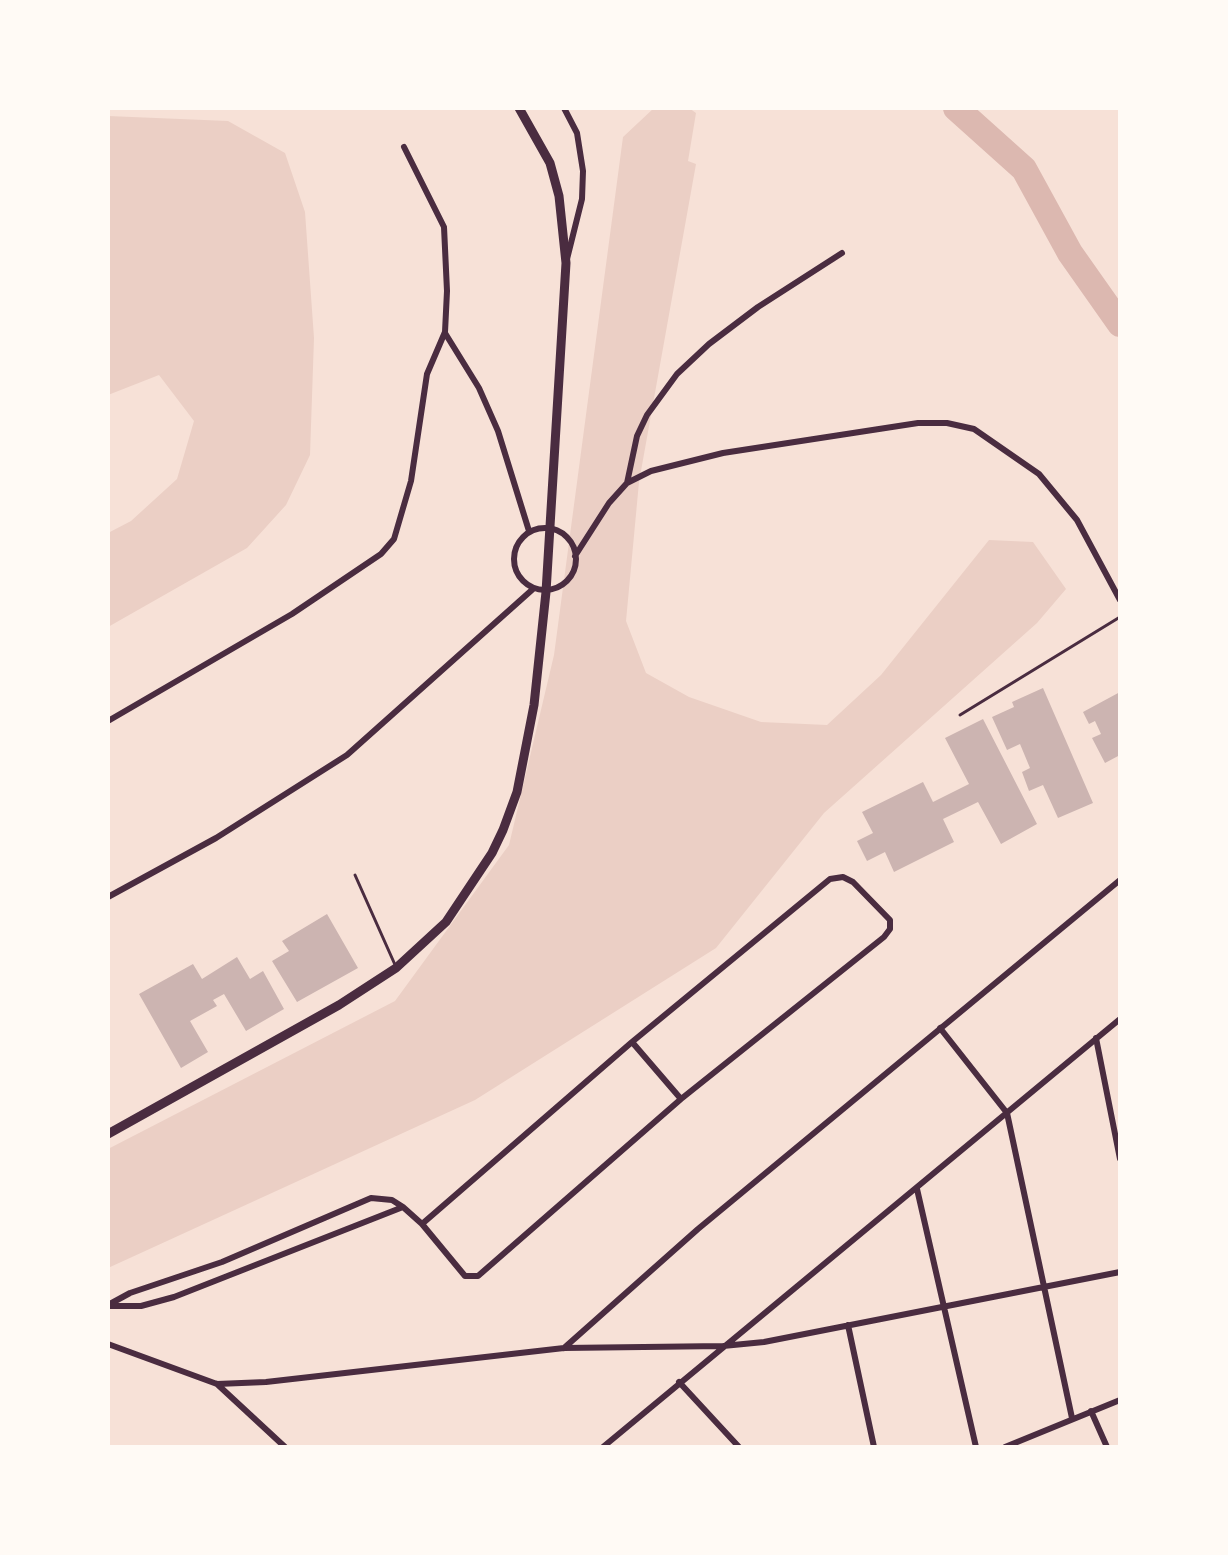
<!DOCTYPE html>
<html>
<head>
<meta charset="utf-8">
<style>
	body { margin:0 }
	#map { position:relative; width:1228px; height:1555px; overflow:hidden; background:#f7e1d7; font-family:"PT Sans Narrow",sans-serif }
	canvas { display:block }
	.frame { position:absolute; inset:0; border:110px solid #fffaf5; pointer-events:none }
</style>
</head>
<body>
<div id="map">
<canvas width="1228" height="1555"></canvas>
<div class="frame"></div>
</div>
<script>
const ctx = document.querySelector('canvas').getContext('2d');
ctx.lineJoin = 'round';
function fillPath(path, color) { ctx.fillStyle = color; ctx.fill(path, 'evenodd'); }
const shape = rows => new Path2D(rows.map(r => 'M' + r).join(''));
function trace(path, color, width, dash) { ctx.strokeStyle = color; ctx.lineWidth = width; ctx.lineCap = dash ? 'butt' : 'round'; ctx.setLineDash(dash || []); ctx.stroke(path); }
fillPath(shape([
	[654,108,689,108,696,113,688,161,696,164,639,482,626,621,646,673,689,697,761,722,827,725,881,675,989,540,1033,542,1066,589,1037,623,824,813,716,948,475,1100,108,1268,108,1149,395,1001,509,845,554,655,623,137],
	[108,116,228,121,285,153,305,212,314,338,310,455,286,505,247,548,108,627,108,533,131,521,177,479,194,421,159,375,108,395]
]), '#ebcfc5');
trace(shape([
	[956,108,1024,169,1070,253,1120,324]
]), '#dcb8b0', 26);
fillPath(shape([
	[1043,688,1093,803,1058,818,1043,785,1029,791,1022,772,1030,768,1020,744,1007,750,992,717,1014,707,1012,702],
	[1120,692,1120,755,1105,763,1092,738,1101,734,1095,721,1089,724,1083,712],
	[983,719,1037,824,1001,844,978,802,943,819,954,842,894,872,885,852,867,861,857,841,873,833,862,812,923,782,933,802,969,784,945,738],
	[327,914,358,968,297,1002,272,961,289,951,282,941],
	[237,957,250,979,263,971,284,1009,246,1031,224,994,213,1000,217,1006,190,1021,208,1052,181,1068,139,994,193,964,202,979]
]), '#ccb4b1');
trace(shape([
	[960,715,1120,617],
	[355,875,396,967]
]), '#4a2c40', 3);
trace(shape([
	[564,108,577,133,583,171,582,199,567,259],
	[445,333,479,388,498,431,529,531],
	[627,483,637,436,647,415,677,374,709,344,758,307,842,253],
	'514 559a31 31 0 1 1 62 0a31 31 0 1 1-62 0Z',
	[575,556,609,503,627,483,651,471,723,453,918,423,947,423,974,429,1039,474,1077,520,1120,600],
	[108,721,292,614,381,554,394,539,411,481,427,374,445,332,447,291,444,227,404,147],
	[108,897,216,838,347,755,533,589],
	[940,1028,1007,1113,1072,1418],
	[1096,1038,1120,1159],
	[632,1042,681,1099],
	[917,1189,976,1447],
	[108,1305,130,1293,222,1262,371,1198,392,1200,403,1207,422,1224,465,1276,478,1276,681,1099,884,937,890,929,890,920,853,882,843,877,830,879,632,1042,422,1224],
	[109,1306,141,1306,174,1297,403,1207],
	[848,1325,874,1447],
	[108,1344,217,1384,266,1382,564,1348,723,1346,764,1342,1120,1272],
	[564,1348,698,1229,1120,880],
	[679,1382,739,1447],
	[217,1384,285,1447],
	[1091,1411,1107,1447],
	[603,1447,1120,1019],
	[1005,1447,1120,1400]
]), '#4a2c40', 6);
trace(shape([
	[108,1134,339,1005,396,968,446,922,492,853,503,830,517,792,534,705,546,592,566,263,559,196,550,163,519,108]
]), '#4a2c40', 9);
</script>
</body>
</html>
